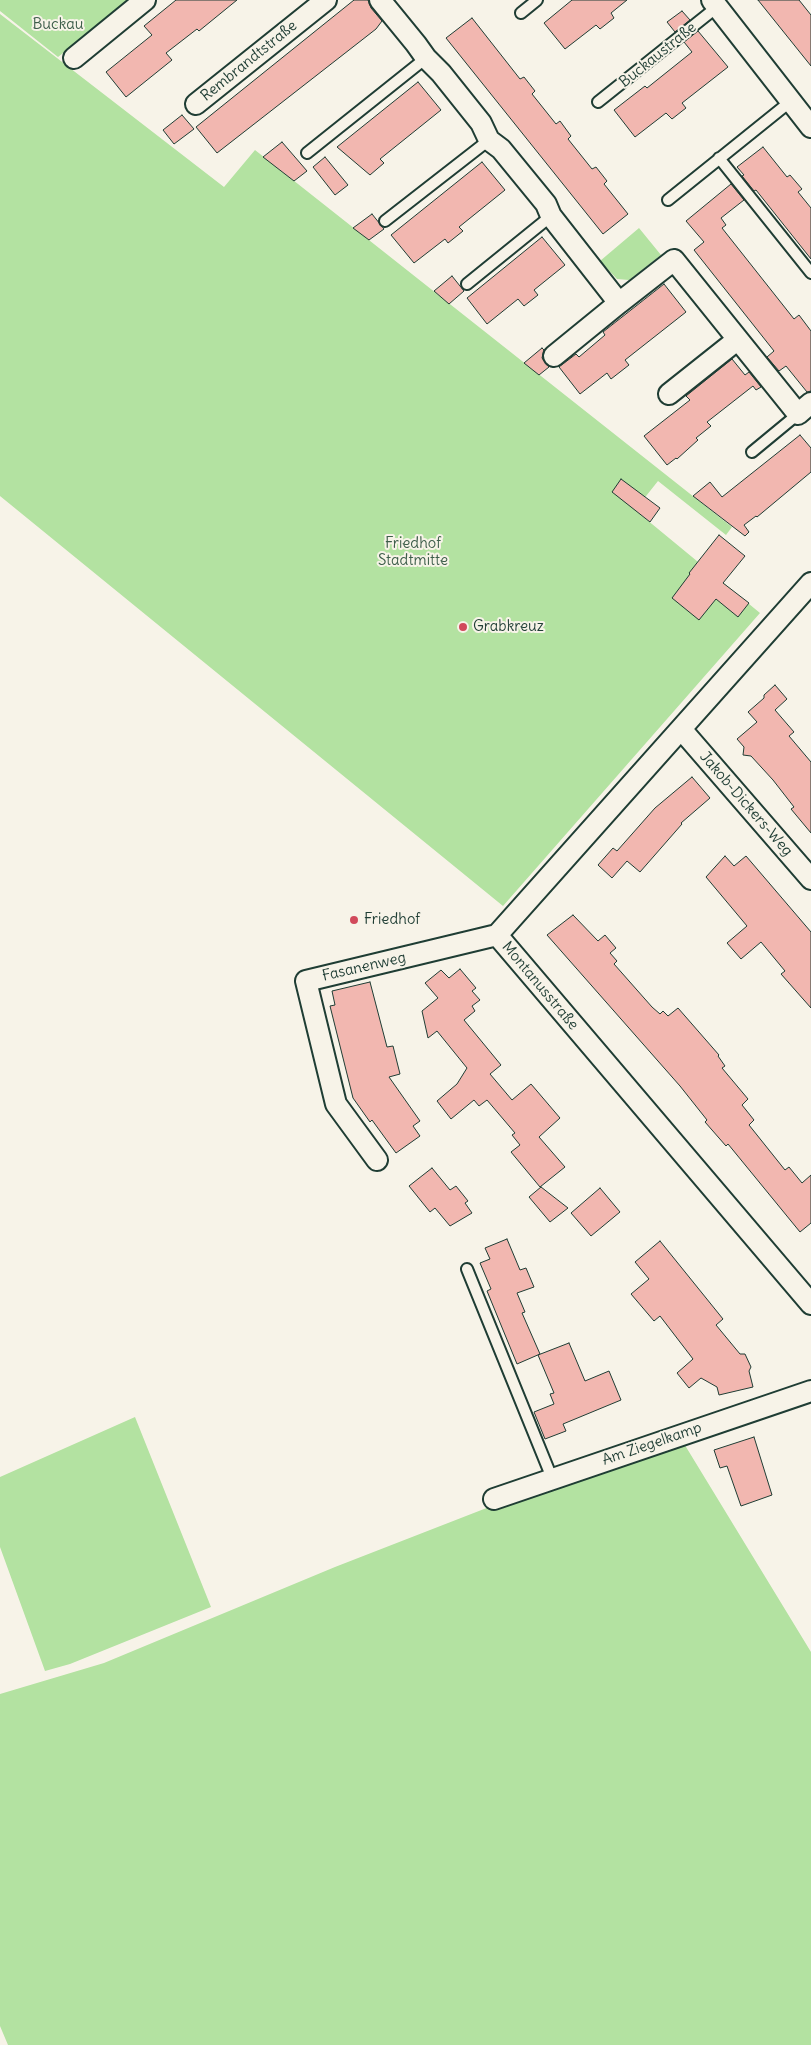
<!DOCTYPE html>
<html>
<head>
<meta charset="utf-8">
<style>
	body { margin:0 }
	canvas { display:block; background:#f7f3e8 }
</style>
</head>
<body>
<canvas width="811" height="2045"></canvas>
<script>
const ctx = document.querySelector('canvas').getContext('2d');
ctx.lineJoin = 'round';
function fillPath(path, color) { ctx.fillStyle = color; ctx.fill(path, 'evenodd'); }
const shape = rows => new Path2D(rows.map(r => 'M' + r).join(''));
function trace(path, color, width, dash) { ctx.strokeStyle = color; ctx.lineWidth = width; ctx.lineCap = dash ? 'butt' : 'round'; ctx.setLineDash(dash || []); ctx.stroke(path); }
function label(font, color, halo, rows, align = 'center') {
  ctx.font = font + ' Delius,sans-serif'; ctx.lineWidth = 4; ctx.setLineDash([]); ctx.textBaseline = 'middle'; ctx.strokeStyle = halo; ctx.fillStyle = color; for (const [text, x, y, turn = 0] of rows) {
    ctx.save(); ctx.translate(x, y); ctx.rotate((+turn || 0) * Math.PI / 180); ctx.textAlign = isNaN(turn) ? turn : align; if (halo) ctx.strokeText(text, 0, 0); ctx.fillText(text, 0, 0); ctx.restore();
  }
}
fillPath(shape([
	[0,0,130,0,58,57,0,11],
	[0,14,224,187,255,150,732,527,726,535,658,481,635,510,760,613,503,906,0,496],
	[639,228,661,255,629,280,617,279,600,261],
	[135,1417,211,1607,70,1664,45,1671,0,1547,0,1477],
	[683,1442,811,1652,811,2045,8,2045,0,2026,0,1694,104,1663,335,1567,502,1502]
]), '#b3e2a1');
const building = shape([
	[176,0,237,0,199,31,197,29,166,53,172,60,126,97,106,72,152,35,144,26,176,0],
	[354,0,368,0,371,8,382,21,376,29,217,153,196,127,354,0],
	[572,0,627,0,611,13,614,18,600,29,596,25,565,49,544,23,572,0],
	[758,0,799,0,811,15,811,66,758,0],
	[682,11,690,20,675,32,667,22,682,11],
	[472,18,520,79,524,77,535,91,532,94,556,124,560,121,571,136,568,139,592,169,596,167,607,181,604,184,628,214,603,234,446,38,472,18],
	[698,31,728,67,682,103,686,108,672,119,666,113,635,137,614,110,645,86,647,88,692,52,684,42,698,31],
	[418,82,441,110,380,159,384,163,370,175,337,147,418,82],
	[182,115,194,129,174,144,163,130,182,115],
	[282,142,307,171,294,181,263,157,282,142],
	[763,147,787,177,790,175,802,189,798,192,811,208,811,259,756,190,754,191,742,176,744,175,737,167,763,147],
	[325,157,348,185,335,195,313,167,325,157],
	[482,162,505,190,459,227,463,231,448,243,445,239,414,263,391,235,482,162],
	[731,184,744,200,721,218,726,225,722,228,794,319,799,315,811,331,811,391,807,392,786,366,779,371,767,357,774,351,694,250,704,242,686,221,731,184],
	[372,214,384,229,369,240,353,228,372,214],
	[542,237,565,265,534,290,538,295,524,306,518,299,487,324,467,298,542,237],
	[452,276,464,291,449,304,434,291,452,276],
	[664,284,686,312,625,360,629,365,611,379,607,373,580,394,559,367,576,354,579,357,605,335,603,332,664,284],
	[542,348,544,350,542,358,549,367,539,375,524,363,542,348],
	[732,359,745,375,749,372,761,387,756,390,753,386,707,422,711,426,696,438,698,440,677,459,676,458,667,465,644,436,690,400,686,396,732,359],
	[800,435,811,448,811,472,757,517,756,516,744,525,749,532,745,536,693,496,710,482,722,497,800,435],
	[621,479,660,508,650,522,612,492,621,479],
	[719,535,745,556,723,583,749,603,738,617,716,599,699,620,672,598,690,574,689,573,719,535],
	[775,685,787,699,775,710,794,732,789,736,811,762,811,833,791,809,794,807,773,780,751,756,743,755,744,747,737,739,757,722,748,712,764,698,764,695,775,685],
	[692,777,710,798,681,823,682,824,640,872,627,861,612,878,598,865,613,848,617,851,655,808,692,777],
	[725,856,734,866,746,856,811,932,811,1008,781,974,785,971,761,942,741,959,727,943,747,926,706,877,725,856],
	[573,915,598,941,605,935,616,948,610,953,617,961,614,964,652,1007,660,1014,663,1011,668,1016,678,1008,719,1055,718,1056,725,1066,722,1068,748,1099,742,1105,754,1120,749,1125,785,1170,789,1167,802,1183,811,1175,811,1223,800,1232,728,1144,726,1146,705,1122,707,1120,680,1086,547,935,573,915],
	[460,969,476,988,472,991,480,1000,472,1006,475,1011,464,1020,501,1065,490,1074,512,1100,531,1084,560,1118,539,1137,565,1167,540,1187,511,1152,520,1145,512,1135,515,1133,487,1100,479,1106,474,1100,451,1119,437,1101,457,1084,467,1068,437,1031,428,1038,422,1011,438,998,425,983,441,970,449,978,460,969],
	[370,982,387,1047,393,1046,400,1074,389,1077,420,1121,413,1126,420,1136,396,1153,372,1120,370,1122,353,1098,330,1006,335,1005,332,991,370,982],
	[432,1168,450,1190,456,1186,468,1201,465,1203,472,1213,450,1226,435,1208,430,1212,409,1186,432,1168],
	[541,1187,568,1208,550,1222,529,1197,541,1187],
	[600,1188,620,1212,591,1236,571,1213,600,1188],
	[507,1239,520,1270,526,1268,534,1287,517,1293,525,1312,522,1313,540,1354,517,1364,487,1291,491,1289,480,1263,490,1259,485,1248,507,1239],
	[660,1241,723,1319,716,1325,740,1354,745,1354,751,1367,749,1371,753,1387,719,1395,717,1387,701,1378,689,1388,677,1373,693,1359,660,1316,654,1321,631,1294,649,1279,635,1262,660,1241],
	[569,1343,585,1381,609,1371,621,1400,563,1424,566,1431,545,1439,534,1412,554,1404,550,1394,554,1393,538,1355,569,1343],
	[754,1437,772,1495,741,1506,727,1466,720,1468,714,1450,754,1437]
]);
fillPath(building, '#f2b7b0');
trace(building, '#1f3d34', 1);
const lane = shape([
	[521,13,537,0],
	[598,102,717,7],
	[307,153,426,58],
	[719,158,811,273],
	[668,200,791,101],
	[385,221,489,140],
	[467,284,551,216],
	[752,452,798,414],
	[467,1269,552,1478]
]);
const street = shape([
	[380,0,416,44,426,58,441,73,481,123,489,140,501,149,546,204,551,216,619,303,674,260,798,414,811,403],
	[712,0,811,127],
	[74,58,145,0],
	[196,104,326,0],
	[554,356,619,303],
	[669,394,737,340],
	[681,729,811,879],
	[497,935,811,1304],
	[497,935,811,583],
	[377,1160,336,1104,306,981,497,935],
	[494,1499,811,1391]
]);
trace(lane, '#1f3d34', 14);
trace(street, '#1f3d34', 24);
trace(lane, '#f7f3e8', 10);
trace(street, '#f7f3e8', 20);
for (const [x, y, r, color] of [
	[463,627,5,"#d1495b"],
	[354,920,5,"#d1495b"]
]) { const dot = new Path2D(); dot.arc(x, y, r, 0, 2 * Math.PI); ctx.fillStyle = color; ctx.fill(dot); trace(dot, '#f7f3e8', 2); }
label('15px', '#3d5e4a', '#f7f3e8', [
	["Buckau",58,25],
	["Friedhof",413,544],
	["Stadtmitte",413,561]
]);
label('15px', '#1f3d34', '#f7f3e8', [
	["Buckaustraße",658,55,-39],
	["Rembrandtstraße",249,61,-39],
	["Jakob-Dickers-Weg",746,804,49],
	["Fasanenweg",364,967,-13],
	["Montanusstraße",540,986,50],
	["Am Ziegelkamp",652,1444,-19]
]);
label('15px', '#1f3d34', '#f7f3e8', [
	["Grabkreuz",473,627],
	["Friedhof",364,920]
], 'left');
</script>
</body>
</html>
